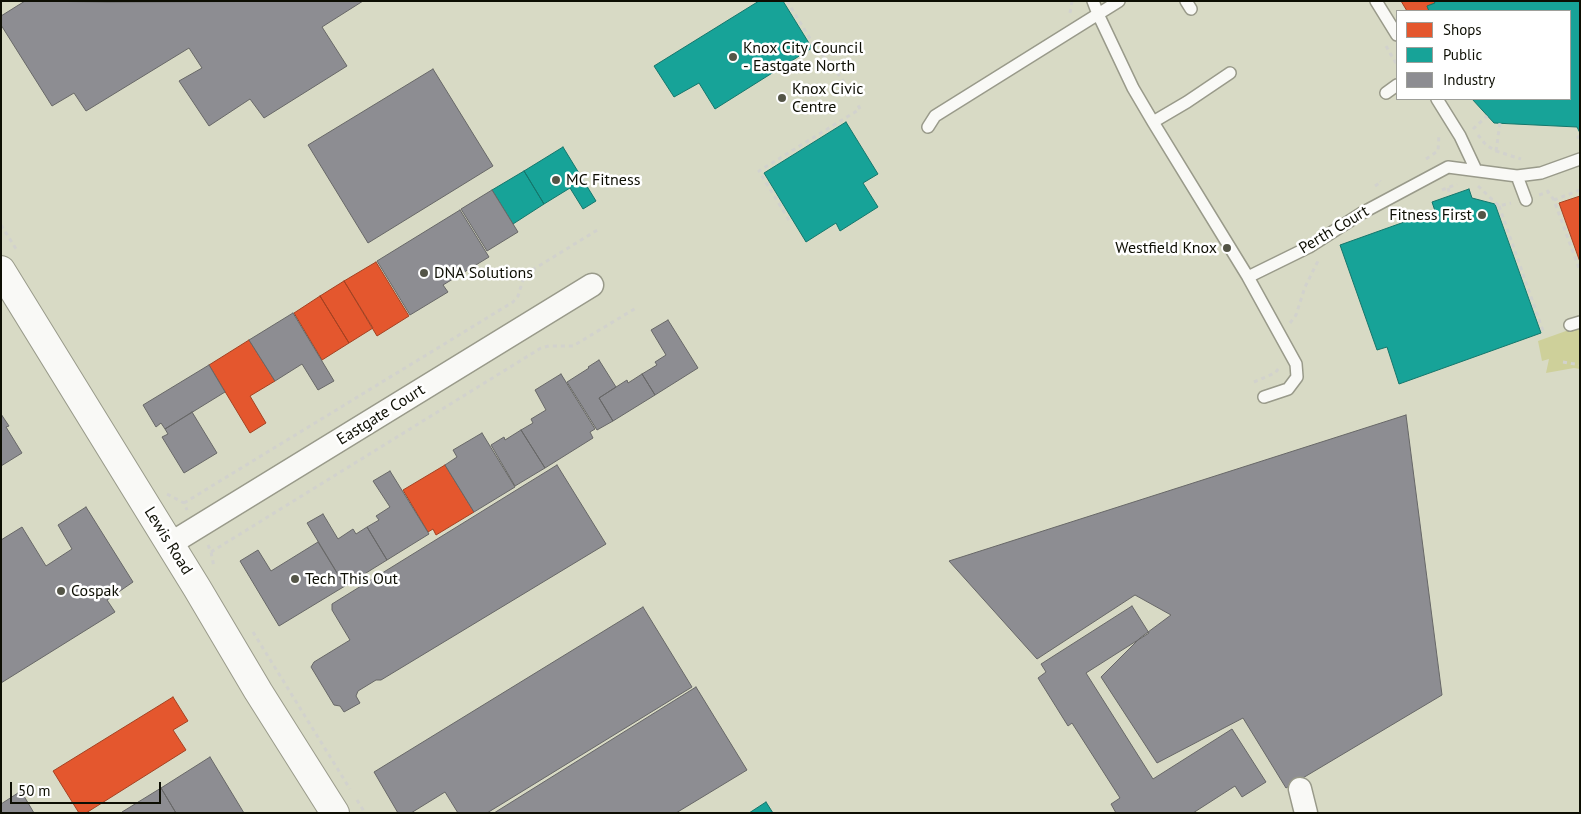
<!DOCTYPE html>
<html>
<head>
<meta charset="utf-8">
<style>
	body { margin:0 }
	#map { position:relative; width:1581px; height:814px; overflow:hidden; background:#d8dac5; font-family:"PT Sans",sans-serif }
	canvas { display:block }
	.frame { position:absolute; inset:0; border:2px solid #0d0e03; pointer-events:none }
	.legend { position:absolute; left:1396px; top:10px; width:175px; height:90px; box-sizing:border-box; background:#fff; border:1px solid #9e9f9a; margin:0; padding:6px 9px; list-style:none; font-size:15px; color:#0d0e03 }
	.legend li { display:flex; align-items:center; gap:10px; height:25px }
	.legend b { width:25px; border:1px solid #9e9f9a }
	.scale { position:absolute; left:10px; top:782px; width:151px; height:22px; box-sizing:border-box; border:2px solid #0d0e03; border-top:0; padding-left:6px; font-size:15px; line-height:18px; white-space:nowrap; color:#0d0e03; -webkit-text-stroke:4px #fff; paint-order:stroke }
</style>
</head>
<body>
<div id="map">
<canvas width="1581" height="814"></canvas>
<div class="frame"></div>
<ul class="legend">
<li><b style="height:14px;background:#e4572e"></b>Shops</li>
<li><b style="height:14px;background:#17a398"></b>Public</li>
<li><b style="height:14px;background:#8d8d92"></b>Industry</li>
</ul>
<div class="scale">50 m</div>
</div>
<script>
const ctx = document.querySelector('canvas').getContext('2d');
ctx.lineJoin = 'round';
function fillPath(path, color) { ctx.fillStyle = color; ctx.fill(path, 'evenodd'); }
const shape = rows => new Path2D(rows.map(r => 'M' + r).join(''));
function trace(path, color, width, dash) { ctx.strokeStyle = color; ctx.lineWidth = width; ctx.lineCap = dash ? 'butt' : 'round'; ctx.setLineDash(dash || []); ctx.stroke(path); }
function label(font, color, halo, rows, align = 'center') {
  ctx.font = font + ' "PT Sans",sans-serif'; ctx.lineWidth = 5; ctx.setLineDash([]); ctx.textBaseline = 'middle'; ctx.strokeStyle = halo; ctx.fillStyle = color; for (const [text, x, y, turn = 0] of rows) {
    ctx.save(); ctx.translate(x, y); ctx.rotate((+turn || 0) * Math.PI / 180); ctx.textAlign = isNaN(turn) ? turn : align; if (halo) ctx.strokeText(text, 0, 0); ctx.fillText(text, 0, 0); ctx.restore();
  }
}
fillPath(shape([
	[1580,326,1580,369,1574,368,1546,373,1549,359,1542,361,1538,341]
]), '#ced09a');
const shops = shape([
	[1401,1,1434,1,1435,3,1427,6,1429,11,1407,11,1401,1],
	[1580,196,1580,262,1559,203,1580,196],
	[376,262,409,316,377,336,344,281,376,262],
	[344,281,373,328,349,343,320,296,344,281],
	[320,296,349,343,322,360,294,313,320,296],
	[249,340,275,381,250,396,266,423,250,433,209,365,249,340],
	[445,465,474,512,436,535,433,529,428,532,403,490,445,465],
	[173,697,188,721,173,730,186,750,86,813,79,813,53,771,173,697]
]);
fillPath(shops, '#e4572e');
trace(shops, '#a44121', 1);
const public = shape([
	[759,1,783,1,812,48,715,109,699,83,674,97,654,66,759,1],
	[1434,1,1580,1,1580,133,1577,127,1494,123,1472,99,1570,99,1570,11,1429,11,1427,6,1435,3,1434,1],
	[846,122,878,174,863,183,878,207,840,231,836,223,806,242,764,173,846,122],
	[563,147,596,201,583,209,570,188,544,204,524,171,563,147],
	[524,171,544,204,513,224,492,190,524,171],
	[1469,189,1472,198,1495,204,1541,333,1399,384,1387,347,1377,350,1340,245,1435,211,1432,202,1469,189],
	[766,802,773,813,749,813,766,802]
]);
fillPath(public, '#17a398');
trace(public, '#14766b', 1);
const industry = shape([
	[25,1,109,2,363,1,322,27,347,66,264,118,250,99,209,126,179,81,202,68,189,48,86,111,74,93,52,106,1,25,1,16,25,1],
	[433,69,493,166,368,243,308,145,433,69],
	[492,190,518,232,487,251,461,209,492,190],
	[460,210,489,257,443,285,448,292,410,315,377,261,460,210],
	[293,313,334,381,318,390,302,364,275,381,249,340,293,313],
	[668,320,698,368,655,395,642,374,657,365,655,362,666,355,651,330,668,320],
	[599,360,616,387,599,398,613,421,597,430,567,382,589,368,588,367,599,360],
	[209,365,225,392,165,429,161,423,156,427,143,405,209,365],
	[561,374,595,429,590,432,593,438,545,468,521,430,533,423,531,419,546,410,535,390,561,374],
	[642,374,655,395,613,421,599,398,627,380,628,383,642,374],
	[192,412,217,453,184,473,162,437,168,434,165,429,192,412],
	[1,414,9,426,6,427,22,453,1,466,1,414],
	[1406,415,1442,695,1286,788,1243,718,1157,763,1101,677,1140,638,1171,615,1135,595,1037,659,949,561,1406,415],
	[521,430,545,468,515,486,491,445,504,437,505,440,521,430],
	[482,433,515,487,474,512,445,465,457,457,453,450,482,433],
	[557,465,606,544,381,680,376,680,358,691,356,696,360,703,344,712,340,706,334,705,311,667,314,662,350,640,332,610,332,604,557,465],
	[390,471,429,534,387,560,367,527,379,520,376,516,390,507,373,481,390,471],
	[86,507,133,582,107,600,115,612,1,683,1,540,22,527,46,566,72,549,58,525,86,507],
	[323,514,338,539,353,529,356,534,367,527,387,560,345,586,307,523,323,514],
	[318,542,345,586,279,626,240,561,258,550,271,571,318,542],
	[1132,606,1149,633,1086,673,1153,779,1232,729,1266,782,1242,797,1235,786,1193,813,1116,813,1111,804,1120,798,1072,723,1068,726,1038,678,1046,672,1041,664,1132,606],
	[643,607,692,687,487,813,458,813,445,792,411,813,398,813,374,772,643,607],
	[696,687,747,770,676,813,494,813,696,687],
	[210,757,244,813,176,813,161,788,210,757],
	[161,788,176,813,123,813,122,812,161,788],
	[21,791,34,813,1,813,1,804,21,791]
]);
fillPath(industry, '#8d8d92');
trace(industry, '#676767', 1);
const lane = shape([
	[1093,1,1098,14,1133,88,1153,122,1248,277,1296,364,1297,377,1288,389,1264,397],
	[1186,1,1191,9],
	[1376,1,1397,35],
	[1386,93,1397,85],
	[1437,99,1460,136,1476,170],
	[1153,122,1187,102,1230,73],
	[928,127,935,116,1119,1],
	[1517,176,1526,200],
	[1248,277,1309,247,1362,213,1448,167,1517,176,1541,173,1580,159],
	[1570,325,1580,322]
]);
const street = shape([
	[170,544,592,285],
	[1300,789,1306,813]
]);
const secondary = shape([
	[1,270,197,588,258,691,335,813]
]);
trace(lane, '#999a8a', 14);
trace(street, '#999a8a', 25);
trace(secondary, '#999a8a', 30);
trace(shape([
	[787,1,817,50,831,64,846,85],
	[1070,13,1072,1],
	[1386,46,1397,65],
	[1473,129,1487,116],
	[1478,135,1486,145,1496,151,1521,159],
	[1580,136,1578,137,1580,143],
	[1496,151,1500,123],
	[1426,159,1438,151,1439,134],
	[1375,186,1381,182,1380,181],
	[1478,186,1499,206,1511,203],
	[1448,188,1450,195],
	[1442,190,1457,184],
	[1547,190,1554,200],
	[1580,190,1554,200,1580,271],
	[1539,195,1548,192],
	[1499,206,1543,331],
	[789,220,759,171,860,109,857,103],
	[1,225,18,252],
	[1290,323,1296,315,1305,287,1318,261],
	[1563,362,1580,365],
	[1254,382,1275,373,1279,368,1278,367],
	[167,494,184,503,187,510],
	[184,503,513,302,518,296,523,280,529,272,599,229],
	[208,545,211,552,214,567],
	[211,552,541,348,549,346,573,346,636,308],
	[253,632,350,789],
	[357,800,365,813]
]), '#d2d2cd', 3, [4, 4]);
trace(lane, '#f9f9f6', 11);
trace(street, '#f9f9f6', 22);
trace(secondary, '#f9f9f6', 28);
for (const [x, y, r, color] of [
	[733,57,5,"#545547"],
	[782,98,5,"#545547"],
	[556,180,5,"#545547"],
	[1482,215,5,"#545547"],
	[1227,248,5,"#545547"],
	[424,273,5,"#545547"],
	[295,579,5,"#545547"],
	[61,591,5,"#545547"]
]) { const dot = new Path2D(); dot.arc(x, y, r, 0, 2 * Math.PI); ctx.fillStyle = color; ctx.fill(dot); trace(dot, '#fff', 2); }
label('16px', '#0d0e03', '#fff', [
	["Knox City Council",743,48],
	["- Eastgate North",743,66],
	["Knox Civic",792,89],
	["Centre",792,107],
	["MC Fitness",566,180],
	["Fitness First",1472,215,"right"],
	["Westfield Knox",1217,248,"right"],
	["DNA Solutions",434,273],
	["Tech This Out",305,579],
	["Cospak",71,591]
], 'left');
label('16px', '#0d0e03', '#fff', [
	["Perth Court",1334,230,-31],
	["Eastgate Court",381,415,-32],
	["Lewis Road",168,541,58]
]);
</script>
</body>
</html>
